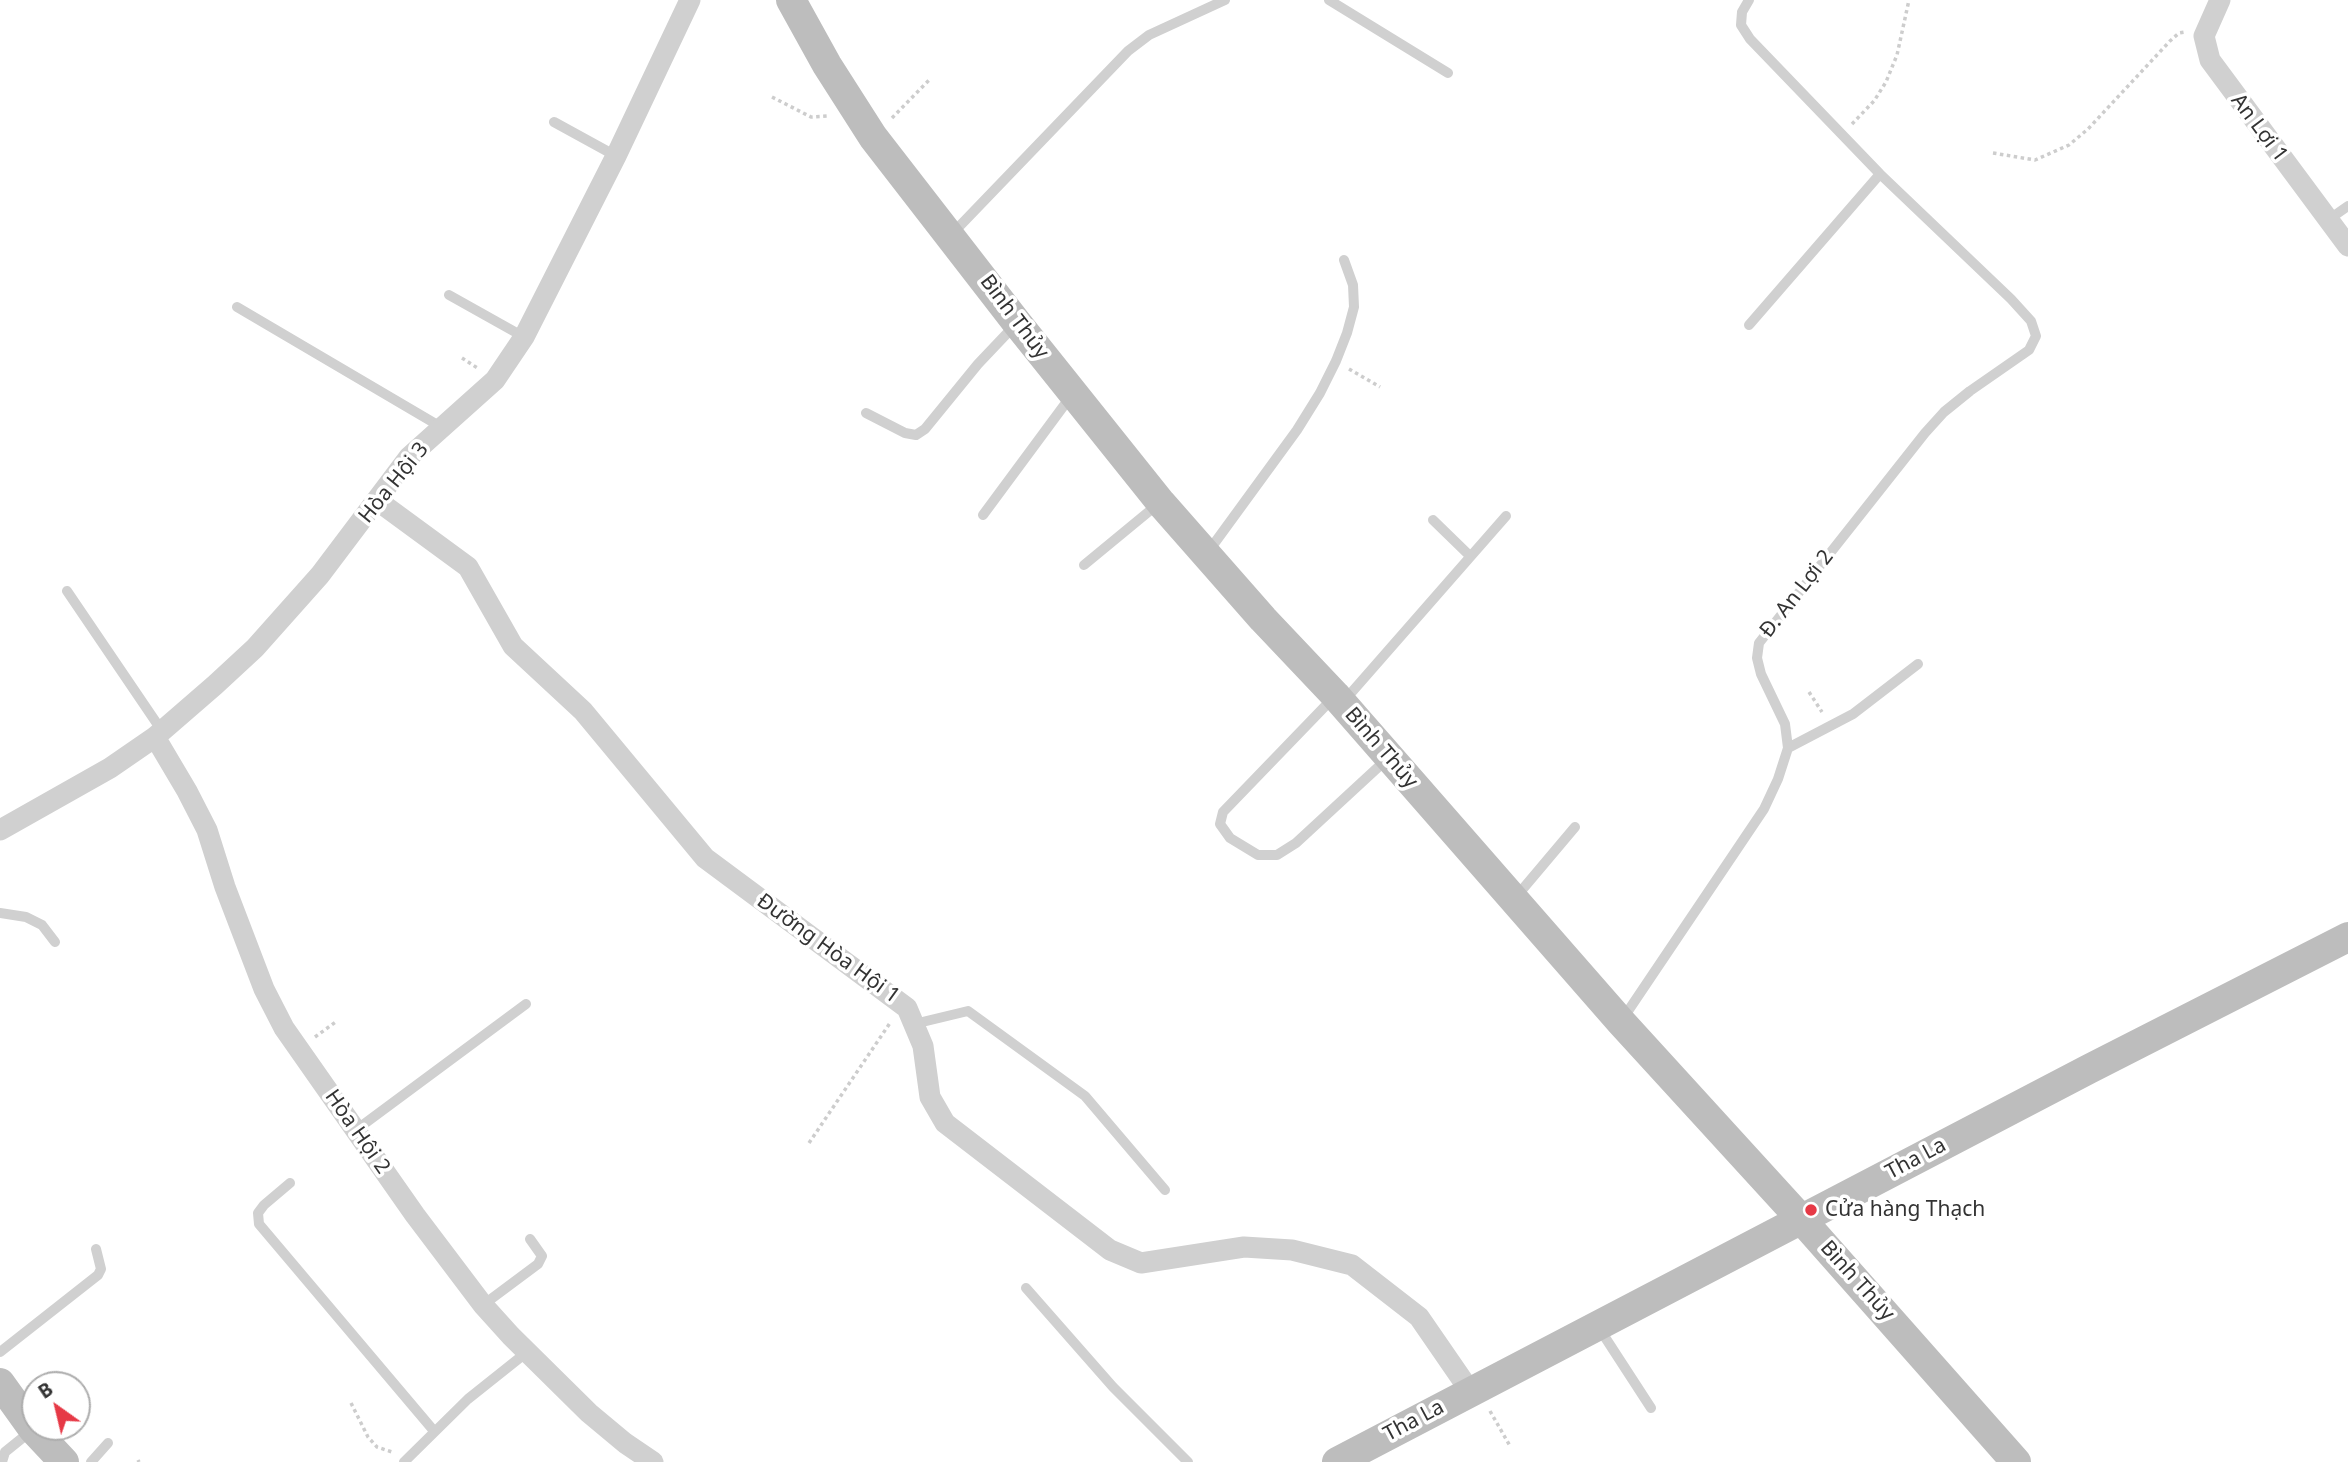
<!DOCTYPE html>
<html>
<head>
<meta charset="utf-8">
<style>
	body { margin:0 }
	#map { position:relative; width:2348px; height:1462px; overflow:hidden; background:#fff; font-family:"Noto Sans",sans-serif }
	canvas { display:block }
	.north { position:absolute; left:21px; top:1371px; width:70px; height:70px; box-sizing:border-box; background:#fff; border:2px solid #adadad; border-radius:50%; rotate:326deg; font-size:19px; font-weight:700; line-height:28px; text-align:center; color:#333 }
	.north::after { content:''; display:block; margin:auto; width:24px; height:32px; background:#e63946; clip-path:polygon(50% 0,100% 100%,50% 72%,0 100%) }
</style>
</head>
<body>
<div id="map">
<canvas width="2348" height="1462"></canvas>
<div class="north">B</div>
</div>
<script>
const ctx = document.querySelector('canvas').getContext('2d');
ctx.lineJoin = 'round';
const shape = rows => new Path2D(rows.map(r => 'M' + r).join(''));
function trace(path, color, width, dash) { ctx.strokeStyle = color; ctx.lineWidth = width; ctx.lineCap = dash ? 'butt' : 'round'; ctx.setLineDash(dash || []); ctx.stroke(path); }
function label(font, color, halo, rows, align = 'center') {
  ctx.font = font + ' "Noto Sans",sans-serif'; ctx.lineWidth = 7; ctx.setLineDash([]); ctx.textBaseline = 'middle'; ctx.strokeStyle = halo; ctx.fillStyle = color; for (const [text, x, y, turn = 0] of rows) {
    ctx.save(); ctx.translate(x, y); ctx.rotate((+turn || 0) * Math.PI / 180); ctx.textAlign = isNaN(turn) ? turn : align; if (halo) ctx.strokeText(text, 0, 0); ctx.fillText(text, 0, 0); ctx.restore();
  }
}
trace(shape([
	[772,97,811,117,828,116],
	[892,118,931,78],
	[1852,124,1874,101,1886,82,1897,55,1909,0],
	[1993,153,2035,160,2069,145,2088,129,2170,41,2179,33,2185,32],
	[462,358,479,369],
	[1349,369,1380,387],
	[1809,692,1822,712],
	[315,1037,337,1021],
	[809,1143,890,1023],
	[351,1403,368,1437,377,1447,392,1452],
	[1490,1411,1510,1446],
	[138,1460,139,1462]
]), '#cdcdcd', 3.5, [3.5, 3.5]);
trace(shape([
	[1329,0,1448,73],
	[554,122,616,156],
	[2328,220,2348,206],
	[952,234,1128,51,1149,35,1225,0],
	[449,295,524,337],
	[237,307,441,427],
	[1749,325,1880,174],
	[866,413,905,433,916,435,925,429,978,364,1015,325],
	[983,515,1071,396],
	[1433,520,1470,556],
	[1208,552,1297,430,1320,393,1336,361,1347,333,1354,307,1353,285,1344,260],
	[1084,565,1158,504],
	[67,591,162,731],
	[1333,698,1223,812,1220,824,1230,838,1258,855,1277,855,1296,843,1387,759],
	[1344,701,1506,516],
	[1788,748,1853,714,1918,664],
	[1516,897,1575,827],
	[0,913,26,917,42,925,55,942],
	[1622,1020,1764,809,1778,779,1788,748,1785,724,1761,674,1757,658,1759,643,1925,433,1944,412,1970,391,2029,350,2036,336,2031,321,2011,299,1880,174,1750,39,1741,25,1742,12,1749,0],
	[914,1024,968,1011,1085,1096,1165,1190],
	[356,1130,526,1004],
	[290,1183,264,1205,258,1213,259,1224,434,1431],
	[1026,1288,1113,1387,1188,1462],
	[483,1305,538,1264,542,1256,530,1239],
	[1599,1328,1651,1408],
	[0,1352,98,1275,101,1269,96,1249],
	[2,1462,5,1452,31,1431],
	[91,1462,108,1443],
	[404,1462,468,1399,527,1352]
]), '#d0d0d0', 10);
trace(shape([
	[2220,0,2204,36,2210,60,2348,246],
	[378,501,468,567,513,646,583,711,705,858,907,1008,923,1046,930,1097,945,1123,1110,1250,1141,1263,1244,1247,1292,1250,1352,1265,1419,1317,1470,1391],
	[155,737,187,791,207,830,225,887,264,989,284,1028,415,1215,483,1305,511,1336,589,1413,625,1443,653,1462],
	[0,830,110,768,155,737,215,685,255,648,320,575,409,457,495,380,524,337,616,156,690,0]
]), '#d0d0d0', 21);
trace(shape([
	[791,0,827,65,873,137,1017,323,1161,503,1263,619,1335,695,1621,1022,1801,1219,2016,1462],
	[0,1383,33,1429,64,1462],
	[1337,1462,2089,1069,2348,937]
]), '#bdbdbd', 30);
for (const [x, y, r, color] of [
	[1811,1210,7,"#e63946"]
]) { const dot = new Path2D(); dot.arc(x, y, r, 0, 2 * Math.PI); ctx.fillStyle = color; ctx.fill(dot); trace(dot, '#fff', 2.5); }
label('21px', '#333', '#fff', [
	["An Lợi 1",2259,128,53],
	["Bình Thủy",1014,317,53],
	["Hòa Hội 3",394,483,-51],
	["Đ. An Lợi 2",1797,594,-52],
	["Bình Thủy",1381,748,49],
	["Đường Hòa Hội 1",828,949,36],
	["Hòa Hội 2",357,1132,55],
	["Tha La",1916,1159,-28],
	["Bình Thủy",1857,1281,48],
	["Tha La",1414,1421,-28]
]);
label('21px', '#333', '#fff', [
	["Cửa hàng Thạch",1825,1210]
], 'left');
</script>
</body>
</html>
